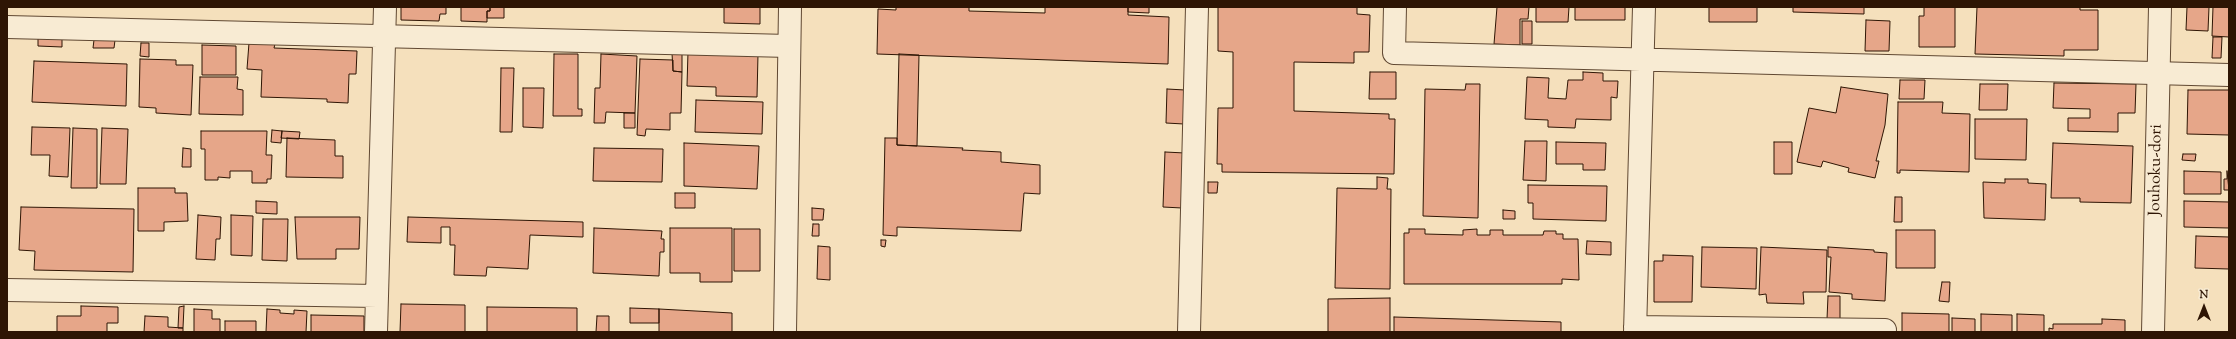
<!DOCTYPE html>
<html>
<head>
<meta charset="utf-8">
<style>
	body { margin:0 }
	#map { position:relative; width:2236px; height:339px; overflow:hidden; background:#f5e0bc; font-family:"Sorts Mill Goudy",serif }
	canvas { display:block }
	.frame { position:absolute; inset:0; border:8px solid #2e1504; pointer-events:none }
	.north { position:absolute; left:2184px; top:287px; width:40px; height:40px; -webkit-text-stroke:3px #f8ebd3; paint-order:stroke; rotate:0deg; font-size:11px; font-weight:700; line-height:16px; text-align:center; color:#2e1504 }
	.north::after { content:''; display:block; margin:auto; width:14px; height:18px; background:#2e1504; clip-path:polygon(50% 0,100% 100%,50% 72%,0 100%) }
</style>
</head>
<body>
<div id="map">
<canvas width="2236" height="339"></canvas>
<div class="frame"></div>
<div class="north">N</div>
</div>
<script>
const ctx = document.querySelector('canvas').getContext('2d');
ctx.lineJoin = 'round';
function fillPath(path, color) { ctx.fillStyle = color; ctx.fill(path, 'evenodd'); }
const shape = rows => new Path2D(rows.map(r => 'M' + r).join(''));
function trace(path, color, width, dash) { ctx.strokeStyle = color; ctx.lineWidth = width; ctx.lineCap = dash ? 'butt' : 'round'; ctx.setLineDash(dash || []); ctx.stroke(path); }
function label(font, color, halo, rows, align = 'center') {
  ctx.font = font + ' "Sorts Mill Goudy",serif'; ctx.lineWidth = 3; ctx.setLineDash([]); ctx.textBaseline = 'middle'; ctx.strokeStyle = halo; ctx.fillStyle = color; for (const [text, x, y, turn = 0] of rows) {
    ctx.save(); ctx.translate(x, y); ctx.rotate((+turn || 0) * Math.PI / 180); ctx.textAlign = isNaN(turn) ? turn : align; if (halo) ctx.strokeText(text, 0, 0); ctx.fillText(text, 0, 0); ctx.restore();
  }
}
const building = shape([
	[401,7,446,7,446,14,440,14,439,21,401,20,401,7],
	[461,7,490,7,490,11,487,11,487,22,461,21,461,7],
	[490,7,504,7,504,18,487,18,487,11,490,11,490,7],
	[724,7,760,7,760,24,724,23,724,7],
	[896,7,969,7,969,11,1045,13,1045,7,1128,7,1128,15,1169,17,1168,64,877,54,878,9,896,10,896,7],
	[1128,7,1149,7,1149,13,1128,12,1128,7],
	[1218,7,1357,7,1357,14,1370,15,1369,52,1354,52,1354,63,1294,62,1294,111,1389,114,1389,119,1395,119,1394,174,1222,172,1222,164,1217,164,1218,108,1233,108,1233,52,1218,51,1218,7],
	[1497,7,1529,7,1528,19,1520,19,1520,45,1494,44,1497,7],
	[1536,7,1569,7,1568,22,1536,22,1536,7],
	[1575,7,1625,7,1625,20,1575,20,1575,7],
	[1709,7,1757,7,1757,22,1709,22,1709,7],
	[1793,7,1864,7,1864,14,1793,12,1793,7],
	[1924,7,1955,7,1955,47,1919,47,1919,16,1924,16,1924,7],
	[1977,7,2080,7,2080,10,2098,10,2098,50,2064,50,2064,56,1975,54,1977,7],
	[2187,7,2209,7,2208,31,2186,30,2187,7],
	[2213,7,2229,7,2229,37,2212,36,2213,7],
	[1866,20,1890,21,1889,51,1865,51,1866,20],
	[1522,21,1532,21,1532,44,1522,44,1522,21],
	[2213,37,2222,37,2221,58,2212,58,2213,37],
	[38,38,62,39,62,47,38,46,38,38],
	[94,40,115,40,114,48,93,48,94,40],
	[141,43,149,43,149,57,140,56,141,43],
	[249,43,275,44,274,48,357,51,356,74,349,74,348,103,327,102,327,99,261,97,262,70,247,69,249,43],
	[202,45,236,46,236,75,202,75,202,45],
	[688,52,758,54,757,97,716,96,716,87,687,86,688,52],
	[672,53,682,53,682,72,673,71,672,53],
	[554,54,578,54,578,109,582,109,582,116,553,116,554,54],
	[601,54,637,56,635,113,606,112,605,123,594,123,595,88,600,88,601,54],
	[899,54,919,55,917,146,897,145,899,54],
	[140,59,176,60,176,65,193,65,191,115,156,113,156,108,139,107,140,59],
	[640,59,673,60,673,71,682,72,681,113,670,113,670,130,646,129,645,136,637,135,640,59],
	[34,61,127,64,126,106,32,102,34,61],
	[501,68,514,68,512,132,500,132,501,68],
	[1370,72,1396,72,1396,99,1369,99,1370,72],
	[1583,72,1603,73,1603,81,1618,81,1617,98,1611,97,1611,120,1576,119,1575,128,1548,127,1548,120,1525,119,1527,77,1549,78,1548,98,1566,99,1568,80,1583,80,1583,72],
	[200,77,238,77,237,89,243,90,243,115,199,114,200,77],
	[1900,80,1925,80,1924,99,1899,99,1900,80],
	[2054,83,2136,84,2135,113,2118,113,2118,132,2068,131,2068,118,2090,118,2090,109,2053,108,2054,83],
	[1466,84,1480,84,1478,218,1423,216,1425,89,1465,90,1466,84],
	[1980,84,2008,84,2007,110,1979,110,1980,84],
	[1841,87,1888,94,1885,125,1876,161,1879,161,1875,178,1848,172,1849,168,1823,161,1821,167,1797,162,1809,108,1836,113,1841,87],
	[523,88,544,88,543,128,523,127,523,88],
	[1167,89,1185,90,1184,124,1166,123,1167,89],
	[2188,90,2229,90,2229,135,2187,134,2188,90],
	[696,100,763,102,762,134,695,132,696,100],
	[1898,102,1943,102,1942,113,1970,114,1969,172,1900,170,1900,173,1897,173,1898,102],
	[624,113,635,113,635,128,624,128,624,113],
	[1975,119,2027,119,2026,160,1975,159,1975,119],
	[32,127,70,128,68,177,49,176,50,155,31,155,32,127],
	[73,128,97,129,97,188,71,188,73,128],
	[102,128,128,129,126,184,100,184,102,128],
	[272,130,282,131,281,143,271,142,272,130],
	[201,131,267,131,266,155,272,155,271,179,267,179,267,183,252,183,252,171,230,171,230,178,218,177,218,180,205,180,205,149,201,149,201,131],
	[282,131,300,132,299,139,281,138,282,131],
	[287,138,335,140,335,156,343,156,343,178,286,177,287,138],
	[885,138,897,138,897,145,963,148,962,150,1001,152,1001,162,1040,165,1040,194,1024,193,1021,231,897,227,897,236,883,235,885,138],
	[1525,141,1547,141,1546,181,1523,180,1525,141],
	[1556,142,1606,143,1605,170,1583,170,1583,164,1556,164,1556,142],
	[1774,142,1792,142,1792,174,1774,174,1774,142],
	[684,143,759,146,757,189,684,186,684,143],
	[2053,143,2133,146,2131,203,2080,202,2080,198,2051,198,2053,143],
	[183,148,191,149,191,167,182,167,183,148],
	[594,148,663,149,662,182,593,181,594,148],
	[1165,152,1185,153,1182,208,1163,207,1165,152],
	[2183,154,2196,154,2195,161,2182,160,2183,154],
	[2184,171,2221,172,2221,194,2184,194,2184,171],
	[2227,171,2229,190,2224,190,2224,179,2227,179,2227,171],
	[1377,177,1388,178,1387,189,1391,189,1390,289,1335,288,1337,188,1377,189,1377,177],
	[2005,179,2028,179,2028,183,2046,184,2045,220,1984,218,1983,182,2005,183,2005,179],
	[1208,182,1218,182,1217,193,1208,193,1208,182],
	[1528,185,1607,186,1606,221,1533,219,1533,203,1528,203,1528,185],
	[138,188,175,188,175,193,187,193,188,221,164,222,164,231,138,231,138,188],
	[675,193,695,193,695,208,675,208,675,193],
	[1895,197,1902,197,1902,222,1894,222,1895,197],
	[256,201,277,202,277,214,256,213,256,201],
	[2184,201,2229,202,2229,228,2184,227,2184,201],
	[21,207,134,209,133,272,34,270,35,251,19,250,21,207],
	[812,208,824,209,823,220,812,220,812,208],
	[1503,210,1515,211,1515,219,1503,219,1503,210],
	[198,215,221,217,220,239,216,239,215,260,196,259,198,215],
	[231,215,253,216,252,256,231,255,231,215],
	[295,217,360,217,359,249,336,249,336,259,297,259,295,217],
	[408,217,583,222,583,237,530,235,528,269,487,267,486,276,454,275,455,245,450,245,450,227,441,227,441,243,407,242,408,217],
	[263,219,288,219,287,261,262,260,263,219],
	[813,224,819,224,819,236,812,236,813,224],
	[594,228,662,231,661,239,664,239,664,252,660,252,659,276,593,273,594,228],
	[670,228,732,228,732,282,700,282,700,273,670,273,670,228],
	[734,229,760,229,760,271,734,271,734,229],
	[1409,229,1425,229,1425,234,1463,235,1463,230,1477,229,1477,235,1490,235,1490,230,1503,230,1503,235,1543,235,1544,231,1556,231,1556,234,1563,234,1563,239,1578,239,1579,280,1562,279,1562,284,1404,284,1404,233,1409,233,1409,229],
	[1896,230,1935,230,1935,268,1896,268,1896,230],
	[2196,236,2229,237,2229,269,2195,268,2196,236],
	[881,240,886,240,885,247,881,246,881,240],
	[1587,241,1611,242,1611,255,1586,254,1587,241],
	[818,246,830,247,830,280,817,279,818,246],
	[1702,247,1757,248,1756,289,1701,287,1702,247],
	[1761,247,1827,250,1826,292,1803,292,1804,304,1767,303,1766,294,1759,295,1761,247],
	[1828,247,1874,250,1874,252,1887,253,1885,301,1852,299,1852,294,1829,292,1831,257,1828,257,1828,247],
	[1663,255,1693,256,1692,302,1654,302,1654,261,1663,261,1663,255],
	[1942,282,1950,282,1949,302,1939,301,1942,282],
	[1828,296,1840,296,1840,319,1827,319,1828,296],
	[1390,298,1390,332,1328,332,1328,299,1390,298],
	[401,304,465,305,465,332,400,332,401,304],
	[81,306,118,307,118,323,107,323,107,332,57,332,57,316,81,316,81,306],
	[184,306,183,328,178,328,179,307,184,306],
	[487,307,577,308,577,332,487,332,487,307],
	[630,308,659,309,659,323,630,323,630,308],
	[194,309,212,310,212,319,220,319,220,332,194,332,194,309],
	[267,309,280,310,280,313,294,314,294,310,307,311,306,332,266,332,267,309],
	[659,309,732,313,732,332,659,332,659,309],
	[1902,313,1949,314,1949,332,1902,332,1902,313],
	[1981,314,2012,315,2012,332,1981,332,1981,314],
	[2017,314,2044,315,2044,332,2017,332,2017,314],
	[311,315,364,316,364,332,311,332,311,315],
	[145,316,168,317,168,327,183,328,183,332,144,332,145,316],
	[597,316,609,316,609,332,596,332,597,316],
	[1394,317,1561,322,1561,332,1394,332,1394,317],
	[1952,318,1975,319,1975,332,1952,332,1952,318],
	[2102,319,2125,320,2125,332,2049,332,2049,328,2053,329,2053,324,2102,324,2102,319],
	[225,321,256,321,256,332,225,332,225,321]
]);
fillPath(building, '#e6a689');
trace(building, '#2e1504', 1);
const minor = shape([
	[1395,7,1394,53,2229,75],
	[7,27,789,46],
	[7,290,377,296],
	[1635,327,1885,330],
	[376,332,385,7],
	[1189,332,1197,7],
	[1635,332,1644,7]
]);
const tertiary = shape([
	[785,332,790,7],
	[2153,332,2160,7]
]);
trace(minor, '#604832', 24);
trace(tertiary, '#604832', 24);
trace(minor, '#f8ebd3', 22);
trace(tertiary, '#f8ebd3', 22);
label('16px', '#2e1504', '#f8ebd3', [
	["Jouhoku-dori",2157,170,-89]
]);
</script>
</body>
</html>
